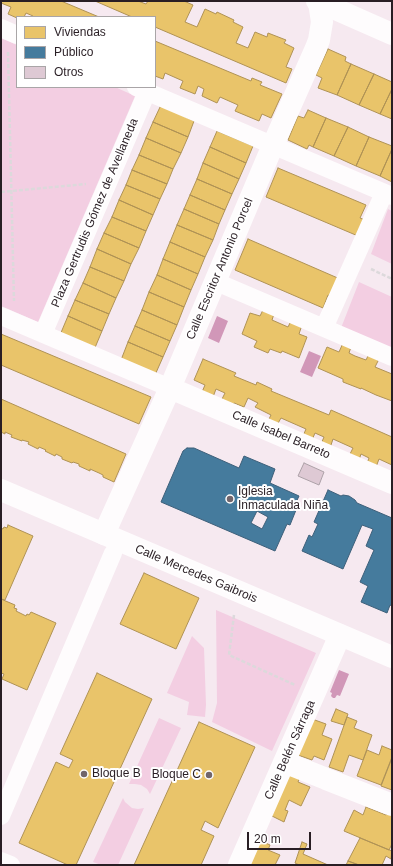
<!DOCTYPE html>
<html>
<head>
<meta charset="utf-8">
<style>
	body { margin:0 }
	#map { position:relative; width:393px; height:866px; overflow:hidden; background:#f6e9f0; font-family:Helvetica,sans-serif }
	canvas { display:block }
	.frame { position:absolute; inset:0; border:2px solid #291e24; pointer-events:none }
	.legend { position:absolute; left:16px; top:16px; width:140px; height:72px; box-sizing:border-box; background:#fff; border:1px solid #a9a5a7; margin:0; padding:5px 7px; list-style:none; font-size:12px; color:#291e24 }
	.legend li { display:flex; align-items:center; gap:8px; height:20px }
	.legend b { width:20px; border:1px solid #a9a5a7 }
	.scale { position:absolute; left:247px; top:832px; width:64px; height:18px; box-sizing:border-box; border:2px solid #291e24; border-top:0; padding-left:5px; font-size:12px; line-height:14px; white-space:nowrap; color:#291e24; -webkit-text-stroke:3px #fff; paint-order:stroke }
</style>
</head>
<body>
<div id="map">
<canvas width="393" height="866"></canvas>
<div class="frame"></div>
<ul class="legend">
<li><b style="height:11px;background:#e9c46a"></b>Viviendas</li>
<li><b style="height:11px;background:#457b9d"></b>Público</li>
<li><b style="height:11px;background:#dec9d4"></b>Otros</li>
</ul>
<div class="scale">20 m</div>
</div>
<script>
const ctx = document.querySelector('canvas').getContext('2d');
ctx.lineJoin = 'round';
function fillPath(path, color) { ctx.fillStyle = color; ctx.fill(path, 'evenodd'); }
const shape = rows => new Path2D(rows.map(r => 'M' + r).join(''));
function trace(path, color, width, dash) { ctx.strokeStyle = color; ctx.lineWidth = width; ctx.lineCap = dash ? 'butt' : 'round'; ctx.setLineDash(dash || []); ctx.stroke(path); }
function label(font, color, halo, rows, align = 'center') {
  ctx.font = font + ' Helvetica,sans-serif'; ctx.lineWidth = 4; ctx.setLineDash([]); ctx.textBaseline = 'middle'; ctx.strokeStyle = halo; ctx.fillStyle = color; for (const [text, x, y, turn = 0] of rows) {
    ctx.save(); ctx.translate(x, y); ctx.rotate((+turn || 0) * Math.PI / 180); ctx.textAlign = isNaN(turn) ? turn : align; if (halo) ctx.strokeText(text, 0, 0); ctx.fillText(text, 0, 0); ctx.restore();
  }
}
fillPath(shape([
	[1,38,17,45,17,87,115,87,135,96,38,322,1,306],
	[388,209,392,211,392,264,371,254],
	[359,282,392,297,392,351,341,328],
	[216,610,316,653,272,751,212,722,217,703],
	[192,636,204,648,206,705,205,717,187,715,189,702,167,693],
	[159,718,181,728,150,794,147,789,141,785,135,784,129,784],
	[123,798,125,802,132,808,138,809,144,808,118,865,101,865,93,862]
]), '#f3cee2');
fillPath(shape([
	[217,316,228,321,219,343,208,338],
	[309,351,321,356,312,377,300,372],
	[339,670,349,674,340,696,337,695,335,698,333,698,331,696,332,693,330,692]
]), '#d197b8');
const homes = shape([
	[1,1,61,1,99,17,32,17,33,16,26,13,24,17,17,17,17,18,8,14,11,7,1,3,1,1],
	[95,1,138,1,146,4,148,1,184,1,193,5,185,22,197,27,205,9,216,14,217,12,234,20,233,22,243,27,236,43,248,48,255,32,267,37,268,33,286,40,284,43,294,48,286,67,292,69,286,83,155,27,155,17,132,17,95,1],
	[155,41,251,81,252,78,262,82,260,85,282,94,271,118,262,114,259,121,235,111,238,105,220,97,217,103,202,96,204,89,198,86,195,94,180,88,183,81,165,73,163,79,155,76,155,41],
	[328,49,346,57,345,61,351,64,337,95,318,88,322,78,316,75,328,49],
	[351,64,374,74,359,105,337,95,351,64],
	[374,74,392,82,392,89,380,114,359,105,374,74],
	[392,89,392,119,380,114,392,89],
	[161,105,194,121,188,137,153,122,161,105],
	[308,110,326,118,313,147,309,145,307,149,288,140,298,116,304,118,308,110],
	[326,118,348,127,334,156,313,147,326,118],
	[153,122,188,137,181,153,146,138,153,122],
	[348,127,369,137,356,166,334,156,348,127],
	[217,131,253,146,246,163,210,147,217,131],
	[369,137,392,146,392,149,380,176,356,166,369,137],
	[146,138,181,153,173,169,139,155,146,138],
	[210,147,246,163,239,179,203,163,210,147],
	[392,149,392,182,380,176,392,149],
	[139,155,173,169,167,184,132,170,139,155],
	[203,163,239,179,232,194,197,179,203,163],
	[278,168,366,205,360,218,365,220,358,236,266,197,278,168],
	[132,170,167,184,160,199,126,185,132,170],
	[197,179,232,194,225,210,190,195,197,179],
	[126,185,160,199,153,215,119,200,126,185],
	[190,195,225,210,219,224,184,209,190,195],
	[119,200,153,215,146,231,112,217,119,200],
	[184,209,219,224,213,240,177,225,184,209],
	[112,217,146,231,139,248,104,233,112,217],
	[177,225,213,240,205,257,170,242,177,225],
	[104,233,139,248,131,264,97,249,104,233],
	[248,239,340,279,332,297,328,295,323,308,235,270,248,239],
	[170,242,205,257,198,274,163,259,170,242],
	[97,249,131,264,124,281,90,267,97,249],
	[163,259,198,274,191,290,157,275,163,259],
	[90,267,124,281,116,298,83,283,90,267],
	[157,275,191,290,184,307,149,292,157,275],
	[83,283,116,298,109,314,75,300,83,283],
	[149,292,184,307,177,325,142,310,149,292],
	[75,300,109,314,102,331,68,316,75,300],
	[142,310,177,325,170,341,135,326,142,310],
	[263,310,274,314,272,320,288,327,291,321,302,325,299,334,307,337,299,358,282,351,281,353,270,349,268,353,254,347,257,341,242,334,250,313,260,316,263,310],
	[68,316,102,331,94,350,60,335,68,316],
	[135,326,170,341,163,357,128,342,135,326],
	[1,334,151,397,139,424,1,365,1,334],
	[128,342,163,357,155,375,121,360,128,342],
	[343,343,351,347,349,353,355,356,366,360,369,354,379,359,375,367,392,374,392,401,376,395,361,388,361,389,343,382,343,379,318,368,327,347,339,352,343,343],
	[203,359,236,373,234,376,256,385,257,382,272,389,271,391,329,415,331,410,392,437,392,465,379,459,376,467,367,463,369,458,361,454,359,460,349,456,353,448,333,439,330,448,321,444,324,437,315,433,312,440,303,436,306,429,281,418,277,425,268,421,271,415,255,407,258,403,248,398,244,407,234,403,233,406,221,401,225,393,216,389,213,397,202,392,205,385,194,380,203,359],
	[1,399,126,454,114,482,103,477,103,475,99,473,90,469,90,471,79,466,79,464,73,462,72,463,62,459,62,457,56,454,55,456,45,451,46,450,39,447,38,449,28,444,29,442,22,440,22,441,11,437,12,435,5,432,5,434,1,432,1,399],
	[8,525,33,536,5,600,1,599,1,528,3,529,4,527,7,528,8,525],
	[144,573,199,598,176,649,120,624,144,573],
	[1,599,15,605,14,608,17,609,16,611,26,616,27,614,29,615,31,612,56,623,27,690,2,679,4,674,1,673,1,599],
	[97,673,152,699,76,865,68,865,19,843,56,762,69,768,73,760,60,754,97,673],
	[336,709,348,714,344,725,331,721,336,709],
	[347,717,357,721,354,728,372,735,363,760,349,755,343,772,329,767,347,717],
	[312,719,326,724,322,735,332,739,324,760,314,756,312,760,295,754,312,719],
	[199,722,255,747,218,828,205,821,201,830,214,836,201,865,134,865,199,722],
	[382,746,392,750,392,757,381,785,357,776,367,750,379,755,382,746],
	[392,758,392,790,381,786,392,758],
	[289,772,300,777,298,782,310,787,301,806,289,800,285,810,288,811,284,822,270,815,289,772],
	[366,807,386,815,388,812,392,814,392,844,389,850,344,831,354,810,363,815,366,807],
	[360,838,392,851,391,859,386,856,382,865,359,865,348,861,360,838],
	[259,840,270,845,268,850,280,855,275,865,248,865,259,840],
	[302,842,307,844,303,854,328,865,299,865,295,863,302,842],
	[348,861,359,865,346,865,348,861]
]);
fillPath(homes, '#e9c46a');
trace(homes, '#af9255', 1);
const public = shape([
	[187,448,194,448,239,468,244,456,275,469,270,483,299,496,293,509,296,510,290,525,287,524,275,551,161,502,183,451,187,448],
	[257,511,268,517,262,529,251,523,257,511],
	[328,490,341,496,343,495,349,496,355,500,357,503,392,518,392,606,390,605,387,613,361,602,368,586,360,582,374,550,366,546,373,529,362,525,343,569,302,551,309,535,312,537,318,524,314,522,328,490]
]);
fillPath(public, '#457b9d');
trace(public, '#3d5f79', 1);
const building = shape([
	[304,463,324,472,319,485,298,476,304,463]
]);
fillPath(building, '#dec9d4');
trace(building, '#aca1a7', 1);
trace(shape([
	[8,52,14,301],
	[1,192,86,184],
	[371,269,392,279],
	[234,615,229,655,295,685]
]), '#dcd9db', 2.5, [4, 2]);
trace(shape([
	[1,28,17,35],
	[136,87,392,196],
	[214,281,392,357],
	[1,316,170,388],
	[324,328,384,193],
	[43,334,147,92],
	[1,816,113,553],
	[1,861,11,865]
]), '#fefcfd', 18);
trace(shape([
	[170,388,392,483],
	[104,534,170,388,273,145,316,48,319,40,322,22,319,2],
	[284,762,324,778],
	[326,779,392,805],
	[239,865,340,635]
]), '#fefcfd', 22);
trace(shape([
	[1,490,392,657]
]), '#fefcfd', 22);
trace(shape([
	[317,1,392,34]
]), '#fefcfd', 22);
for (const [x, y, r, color] of [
	[230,499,4,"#71656b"],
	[84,774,4,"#71656b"],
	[209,775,4,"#71656b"]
]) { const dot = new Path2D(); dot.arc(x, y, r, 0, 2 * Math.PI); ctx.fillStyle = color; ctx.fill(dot); trace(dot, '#fff', 1.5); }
label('12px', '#291e24', '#fff', [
	["Plaza Gertrudis Gómez de Avellaneda",95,213,-67],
	["Calle Escritor Antonio Porcel",220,269,-67],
	["Calle Isabel Barreto",281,435,23],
	["Calle Mercedes Gaibrois",196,574,23],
	["Calle Belén Sárraga",290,750,-66]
]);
label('12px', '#291e24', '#fff', [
	["Iglesia",238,492],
	["Inmaculada Niña",238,506],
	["Bloque B",92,774],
	["Bloque C",201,775,"right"]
], 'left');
</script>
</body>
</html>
